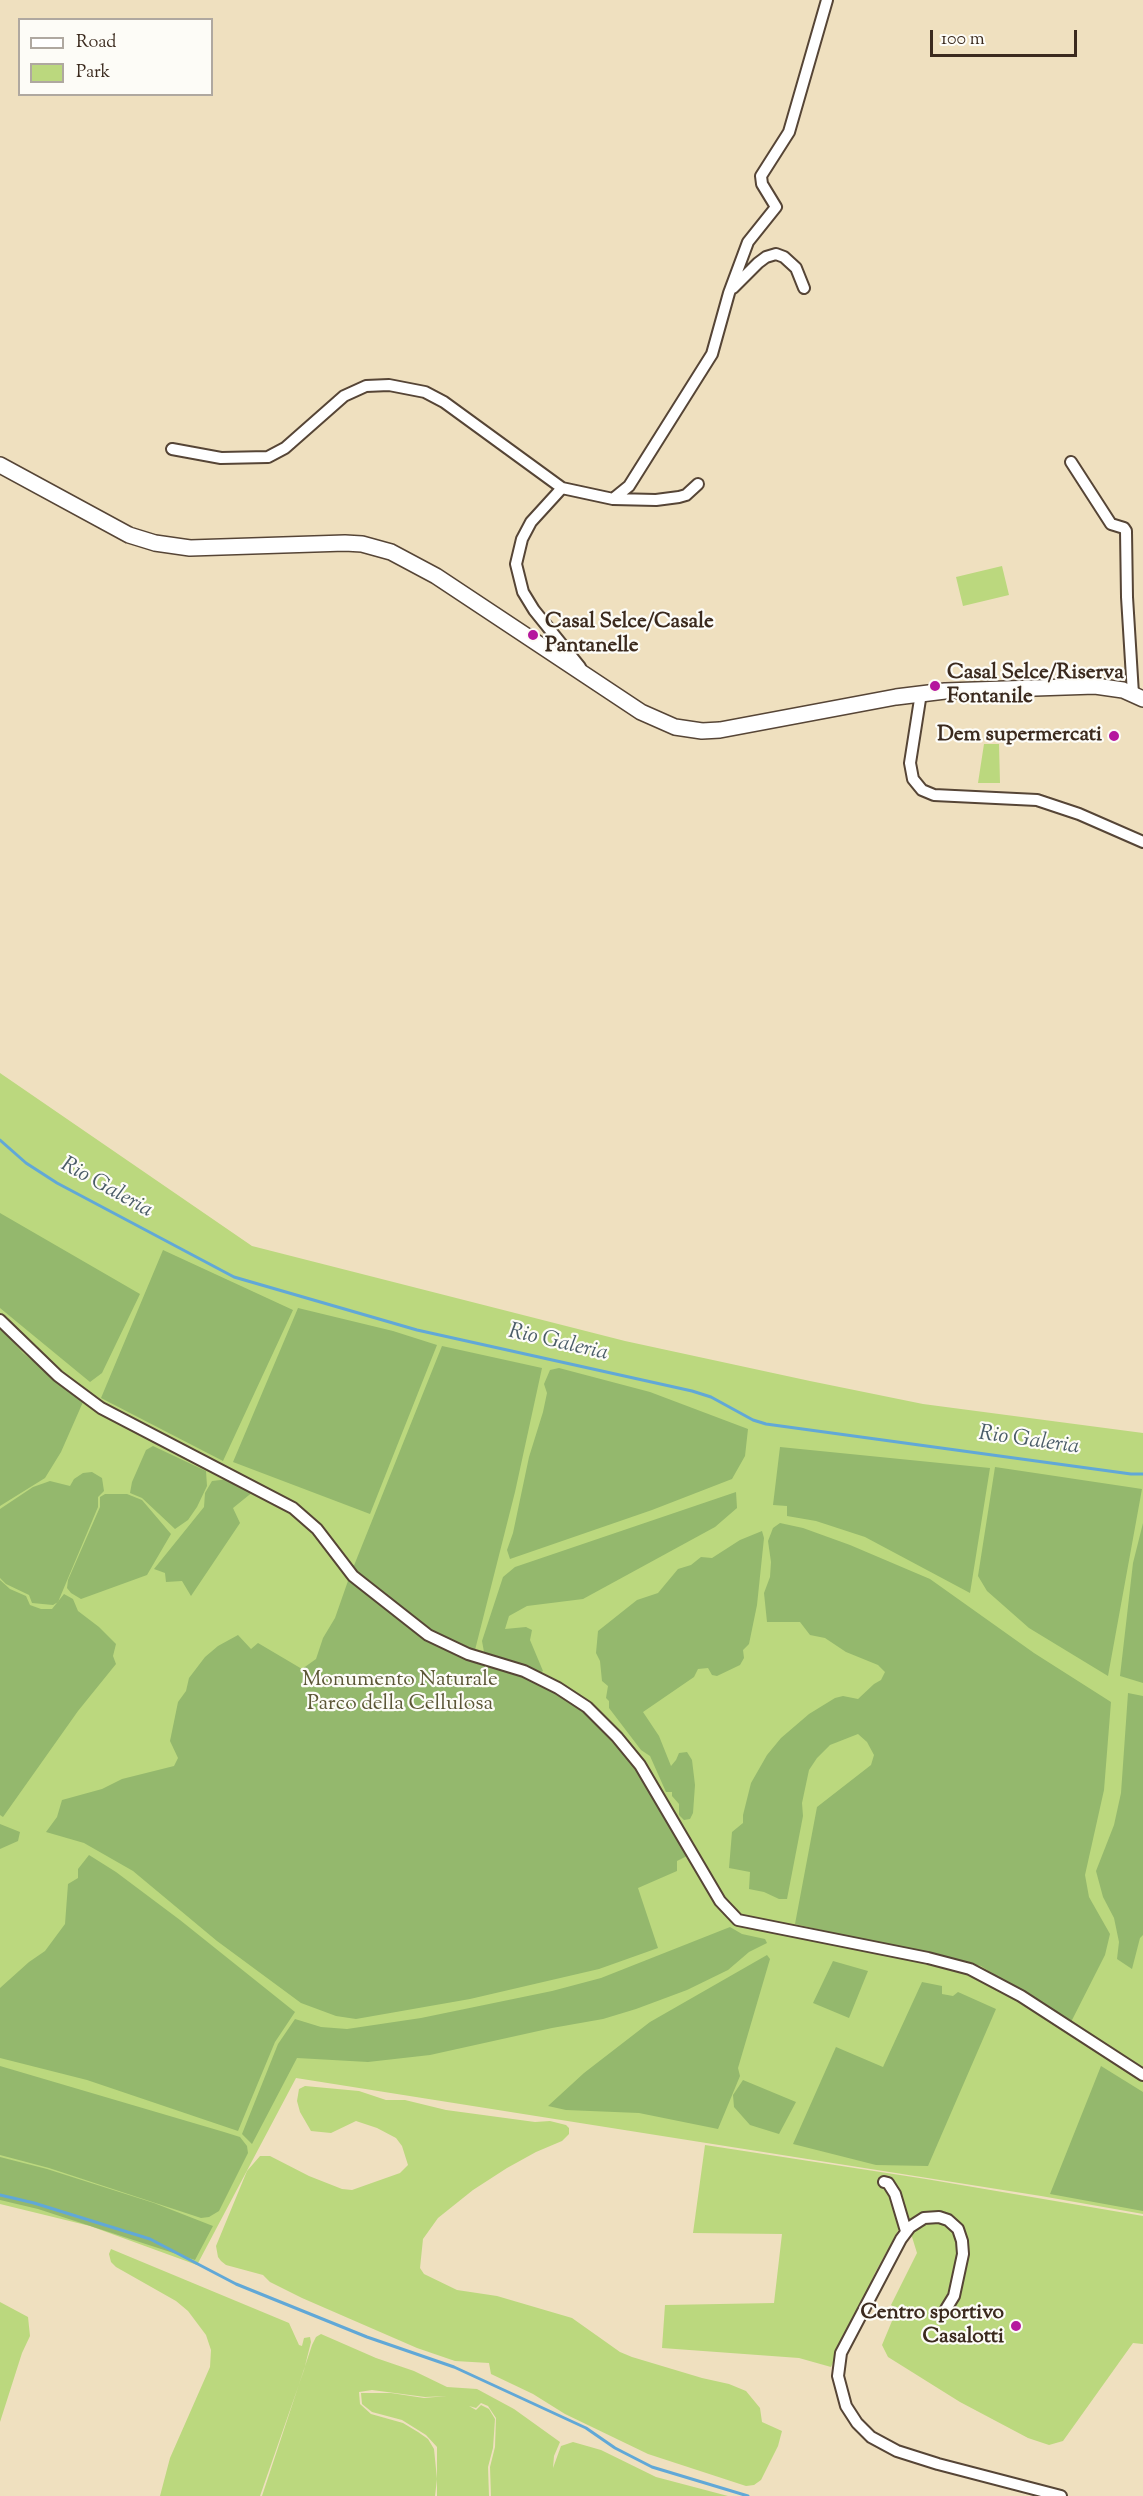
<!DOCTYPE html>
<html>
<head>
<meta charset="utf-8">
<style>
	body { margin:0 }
	#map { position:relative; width:1143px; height:2496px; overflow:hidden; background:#efe0bf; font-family:"Sorts Mill Goudy",serif }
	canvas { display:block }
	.legend { position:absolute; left:18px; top:18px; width:195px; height:78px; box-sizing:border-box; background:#fdfcf7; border:2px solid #afa8a0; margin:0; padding:8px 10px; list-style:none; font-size:18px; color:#3b2a1e }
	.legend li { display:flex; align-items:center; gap:12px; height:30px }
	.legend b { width:30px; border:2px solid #afa8a0 }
	.scale { position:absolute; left:930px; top:30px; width:147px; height:27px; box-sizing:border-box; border:3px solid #3b2a1e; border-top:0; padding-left:8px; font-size:18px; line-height:21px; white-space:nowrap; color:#3b2a1e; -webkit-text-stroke:4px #fdfcf7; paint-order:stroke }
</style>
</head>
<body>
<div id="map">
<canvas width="1143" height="2496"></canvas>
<ul class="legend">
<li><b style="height:8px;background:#fff"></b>Road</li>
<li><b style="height:16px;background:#bbd87e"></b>Park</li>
</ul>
<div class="scale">100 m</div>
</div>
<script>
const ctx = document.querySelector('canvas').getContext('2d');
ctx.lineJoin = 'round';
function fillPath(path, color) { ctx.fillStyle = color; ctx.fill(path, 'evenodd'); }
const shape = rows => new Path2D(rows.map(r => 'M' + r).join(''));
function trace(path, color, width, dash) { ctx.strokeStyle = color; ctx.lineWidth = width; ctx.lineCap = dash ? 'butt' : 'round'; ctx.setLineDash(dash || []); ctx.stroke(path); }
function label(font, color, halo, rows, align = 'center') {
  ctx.font = font + ' "Sorts Mill Goudy",serif'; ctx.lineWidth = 4.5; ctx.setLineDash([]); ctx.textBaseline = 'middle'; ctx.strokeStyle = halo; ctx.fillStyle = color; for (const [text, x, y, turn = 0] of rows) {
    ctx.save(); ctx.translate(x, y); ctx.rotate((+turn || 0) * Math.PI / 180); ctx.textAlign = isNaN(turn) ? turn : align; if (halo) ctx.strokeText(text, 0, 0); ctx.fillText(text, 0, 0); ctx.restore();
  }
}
fillPath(shape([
	[1002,566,1009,595,963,606,956,577],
	[984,744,999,744,1000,783,978,783],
	[0,1073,252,1246,625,1341,810,1381,923,1404,1143,1433,1143,2214,1041,2196,296,2078,197,2265,90,2226,0,2204],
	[305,2086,359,2091,386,2100,405,2100,446,2110,535,2122,550,2121,566,2125,569,2128,569,2134,562,2141,536,2152,507,2168,473,2190,438,2218,423,2239,420,2268,424,2274,457,2290,497,2296,572,2318,620,2352,632,2357,702,2378,729,2384,746,2391,760,2408,762,2422,782,2431,778,2446,761,2480,754,2485,746,2486,648,2454,565,2414,533,2394,491,2374,489,2363,455,2361,417,2348,302,2298,270,2282,263,2275,226,2265,221,2261,218,2257,216,2246,247,2171,260,2156,270,2156,309,2176,342,2189,352,2190,400,2173,408,2165,402,2146,396,2138,377,2128,356,2121,331,2133,311,2131,300,2112,297,2101,299,2089],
	[705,2145,926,2179,1143,2216,1143,2344,1133,2343,1063,2441,1049,2445,1028,2438,960,2402,888,2357,882,2345,897,2309,891,2305,917,2253,908,2224,899,2229,875,2273,831,2367,799,2358,662,2348,665,2305,774,2303,782,2234,693,2233],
	[111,2249,289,2323,299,2345,302,2346,304,2338,310,2337,311,2342,304,2370,260,2496,160,2496,170,2458,210,2367,211,2350,206,2335,188,2311,176,2301,116,2267,111,2262,109,2254],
	[0,2302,28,2317,30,2336,22,2353,0,2422],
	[321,2334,376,2358,414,2371,447,2387,477,2389,514,2409,560,2442,554,2456,553,2468,561,2446,573,2442,601,2450,656,2477,728,2496,491,2496,490,2467,495,2447,496,2418,488,2406,481,2403,476,2408,469,2406,476,2410,481,2405,489,2409,495,2419,493,2448,488,2467,489,2496,437,2496,437,2447,426,2435,402,2420,372,2412,362,2404,361,2393,391,2393,424,2398,447,2396,425,2397,372,2390,359,2392,360,2404,371,2414,403,2423,418,2432,428,2439,434,2449,437,2479,435,2496,262,2496,312,2345,316,2337]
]), '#bbd87e');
fillPath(shape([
	[0,1213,140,1294,102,1373,90,1382,0,1308],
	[163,1250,293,1310,223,1461,101,1398],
	[298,1308,393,1331,437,1345,370,1514,233,1462],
	[0,1328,23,1353,83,1402,61,1452,45,1478,0,1506],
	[442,1346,542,1368,515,1492,475,1650,429,1629,353,1568],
	[559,1368,650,1392,748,1429,745,1456,732,1479,652,1510,510,1559,507,1550,513,1533,529,1457,543,1412,547,1393,544,1384,550,1370],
	[153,1446,206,1471,207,1486,197,1507,188,1520,175,1529,142,1498,130,1493,132,1482,146,1450],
	[780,1447,990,1468,970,1593,865,1537,816,1521,787,1516,787,1506,773,1505],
	[995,1467,1142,1489,1108,1676,1029,1628,987,1591,978,1576],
	[92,1472,102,1478,104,1491,98,1497,98,1507,58,1602,53,1605,32,1603,29,1595,6,1584,0,1578,0,1509,33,1487,50,1481,70,1486,74,1479,83,1473],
	[229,1479,254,1491,233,1508,240,1523,191,1596,182,1581,166,1582,165,1573,154,1569,204,1507,205,1493,212,1481],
	[736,1492,737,1508,715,1527,583,1599,527,1606,509,1616,505,1629,526,1627,532,1630,530,1640,543,1671,537,1675,499,1662,484,1652,482,1641,503,1577,515,1567],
	[105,1494,127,1494,142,1500,171,1534,147,1575,81,1599,71,1593,67,1588,68,1580,100,1507,100,1497],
	[780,1523,803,1528,850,1545,930,1579,1034,1653,1111,1702,1104,1790,1085,1875,1089,1897,1110,1934,1105,1955,1070,2024,981,1966,795,1924,817,1807,871,1765,874,1755,867,1742,858,1734,830,1745,817,1758,809,1770,802,1803,803,1816,787,1899,779,1899,764,1892,749,1889,750,1872,729,1868,732,1832,743,1823,743,1815,751,1783,767,1755,781,1738,809,1714,835,1698,843,1696,858,1699,874,1684,881,1680,885,1672,878,1665,846,1652,825,1638,810,1635,800,1622,767,1622,764,1593,770,1577,771,1562,768,1541,773,1528],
	[1143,1523,1143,1683,1120,1676,1133,1563],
	[762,1531,764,1538,757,1605,749,1644,743,1650,744,1658,740,1665,717,1676,712,1675,708,1668,698,1669,694,1677,643,1712,659,1736,671,1766,676,1760,679,1753,687,1752,692,1760,695,1785,693,1813,690,1819,684,1820,679,1815,679,1804,672,1796,672,1792,666,1792,650,1756,641,1750,609,1708,609,1701,606,1698,608,1686,602,1681,600,1661,596,1653,598,1631,637,1600,658,1593,678,1569,691,1565,701,1557,712,1558,740,1540],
	[349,1578,389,1612,418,1632,524,1675,574,1702,632,1763,689,1855,677,1861,677,1871,638,1888,658,1948,599,1969,470,1999,356,2019,336,2016,301,2003,217,1941,133,1871,84,1843,46,1832,57,1817,62,1800,102,1789,122,1779,174,1766,178,1758,170,1741,178,1702,186,1691,189,1678,205,1657,218,1646,238,1635,251,1649,258,1643,302,1669,316,1659,323,1638,335,1618],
	[0,1580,10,1589,26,1596,30,1605,41,1609,52,1609,64,1594,73,1599,78,1611,99,1627,116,1644,113,1656,116,1664,78,1711,3,1817,0,1815],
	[1128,1693,1143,1696,1143,1935,1140,1938,1132,1969,1117,1959,1119,1942,1114,1918,1103,1897,1096,1871,1114,1825,1121,1793],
	[0,1824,20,1832,18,1841,0,1849],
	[89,1855,116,1872,180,1920,295,2012,275,2042,238,2131,87,2080,0,2058,0,1988,29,1962,45,1951,65,1924,68,1884,78,1878,78,1869],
	[730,1927,742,1934,765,1939,767,1943,749,1952,728,1970,687,1990,636,2009,603,2019,552,2028,430,2055,368,2062,297,2058,252,2144,242,2134,278,2044,295,2019,321,2027,347,2029,421,2018,552,1991,601,1978],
	[767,1955,770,1959,738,2068,740,2076,718,2129,639,2113,566,2110,548,2106,584,2073,650,2022],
	[833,1961,868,1971,849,2018,813,2003],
	[922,1982,942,1986,942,1994,953,1996,958,1992,996,2009,928,2166,876,2165,793,2144,836,2047,883,2067],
	[0,2066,224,2132,240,2137,247,2146,248,2153,219,2211,209,2217,201,2218,49,2168,0,2155],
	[1101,2066,1143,2092,1143,2211,1050,2194],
	[743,2080,796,2102,779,2134,750,2125,734,2107,733,2095],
	[0,2157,47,2169,154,2203,213,2226,195,2260,38,2209,0,2200]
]), '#94b86d');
trace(shape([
	[0,1140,26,1163,57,1183,234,1277,417,1330,692,1391,711,1397,753,1420,766,1424,1131,1474,1143,1474],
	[0,2195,34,2203,150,2239,236,2284,367,2337,454,2367,586,2428,615,2448,652,2467,748,2496]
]), '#61a8d7', 3);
const street = shape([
	[733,288,758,263,766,257,776,254,784,257,796,268,804,288],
	[172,449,221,458,268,457,285,448,344,396,366,386,389,385,425,392,444,402,562,488],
	[1071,462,1111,524,1124,528,1126,531,1127,597,1133,694],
	[613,499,656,500,679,497,686,495,698,484],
	[580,667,534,610,523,592,516,564,522,539,531,522,562,488,613,499,629,486,712,354,729,293,748,242,776,207,762,184,761,176,789,132,827,0],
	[921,693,910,763,913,779,922,790,934,795,1037,800,1079,814,1143,842],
	[0,1320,58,1376,101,1408,293,1508,317,1529,353,1576,428,1635,468,1654,524,1671,558,1688,587,1707,617,1737,640,1765,720,1901,738,1920,928,1958,970,1969,1021,1996,1143,2075],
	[884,2182,888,2183,895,2194,906,2231],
	[946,2309,954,2296,963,2254,962,2241,958,2229,948,2220,939,2217,924,2218,910,2227,901,2239,841,2353,838,2376,846,2406,857,2423,871,2437,897,2451,938,2464,1061,2496]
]);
const secondary = shape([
	[0,465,129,535,155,543,190,548,345,543,362,544,391,552,436,576,641,712,675,727,702,731,720,730,896,697,945,691,1095,686,1123,690,1143,699]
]);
trace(street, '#564536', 14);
trace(secondary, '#564536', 18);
trace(street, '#fff', 10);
trace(secondary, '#fff', 15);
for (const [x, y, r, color] of [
	[533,635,6,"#b5179e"],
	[935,686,6,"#b5179e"],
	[1114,736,6,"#b5179e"],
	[1016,2326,6,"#b5179e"]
]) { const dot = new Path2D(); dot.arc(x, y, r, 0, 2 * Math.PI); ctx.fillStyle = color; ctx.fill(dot); trace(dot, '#fdfcf7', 2); }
label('bold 21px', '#3b2a1e', '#fdfcf7', [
	["Casal Selce/Casale",545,623],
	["Pantanelle",545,647],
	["Casal Selce/Riserva",947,674],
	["Fontanile",947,698],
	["Dem supermercati",1102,736,"right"],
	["Centro sportivo",1004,2314,"right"],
	["Casalotti",1004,2338,"right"]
], 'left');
label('21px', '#5b5636', '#fdfcf7', [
	["Monumento Naturale",400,1681],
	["Parco della Cellulosa",400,1705]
]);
label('italic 22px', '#4a5c68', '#fdfcf7', [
	["Rio Galeria",106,1189,29],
	["Rio Galeria",558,1344,13],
	["Rio Galeria",1029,1442,8]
]);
</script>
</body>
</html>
